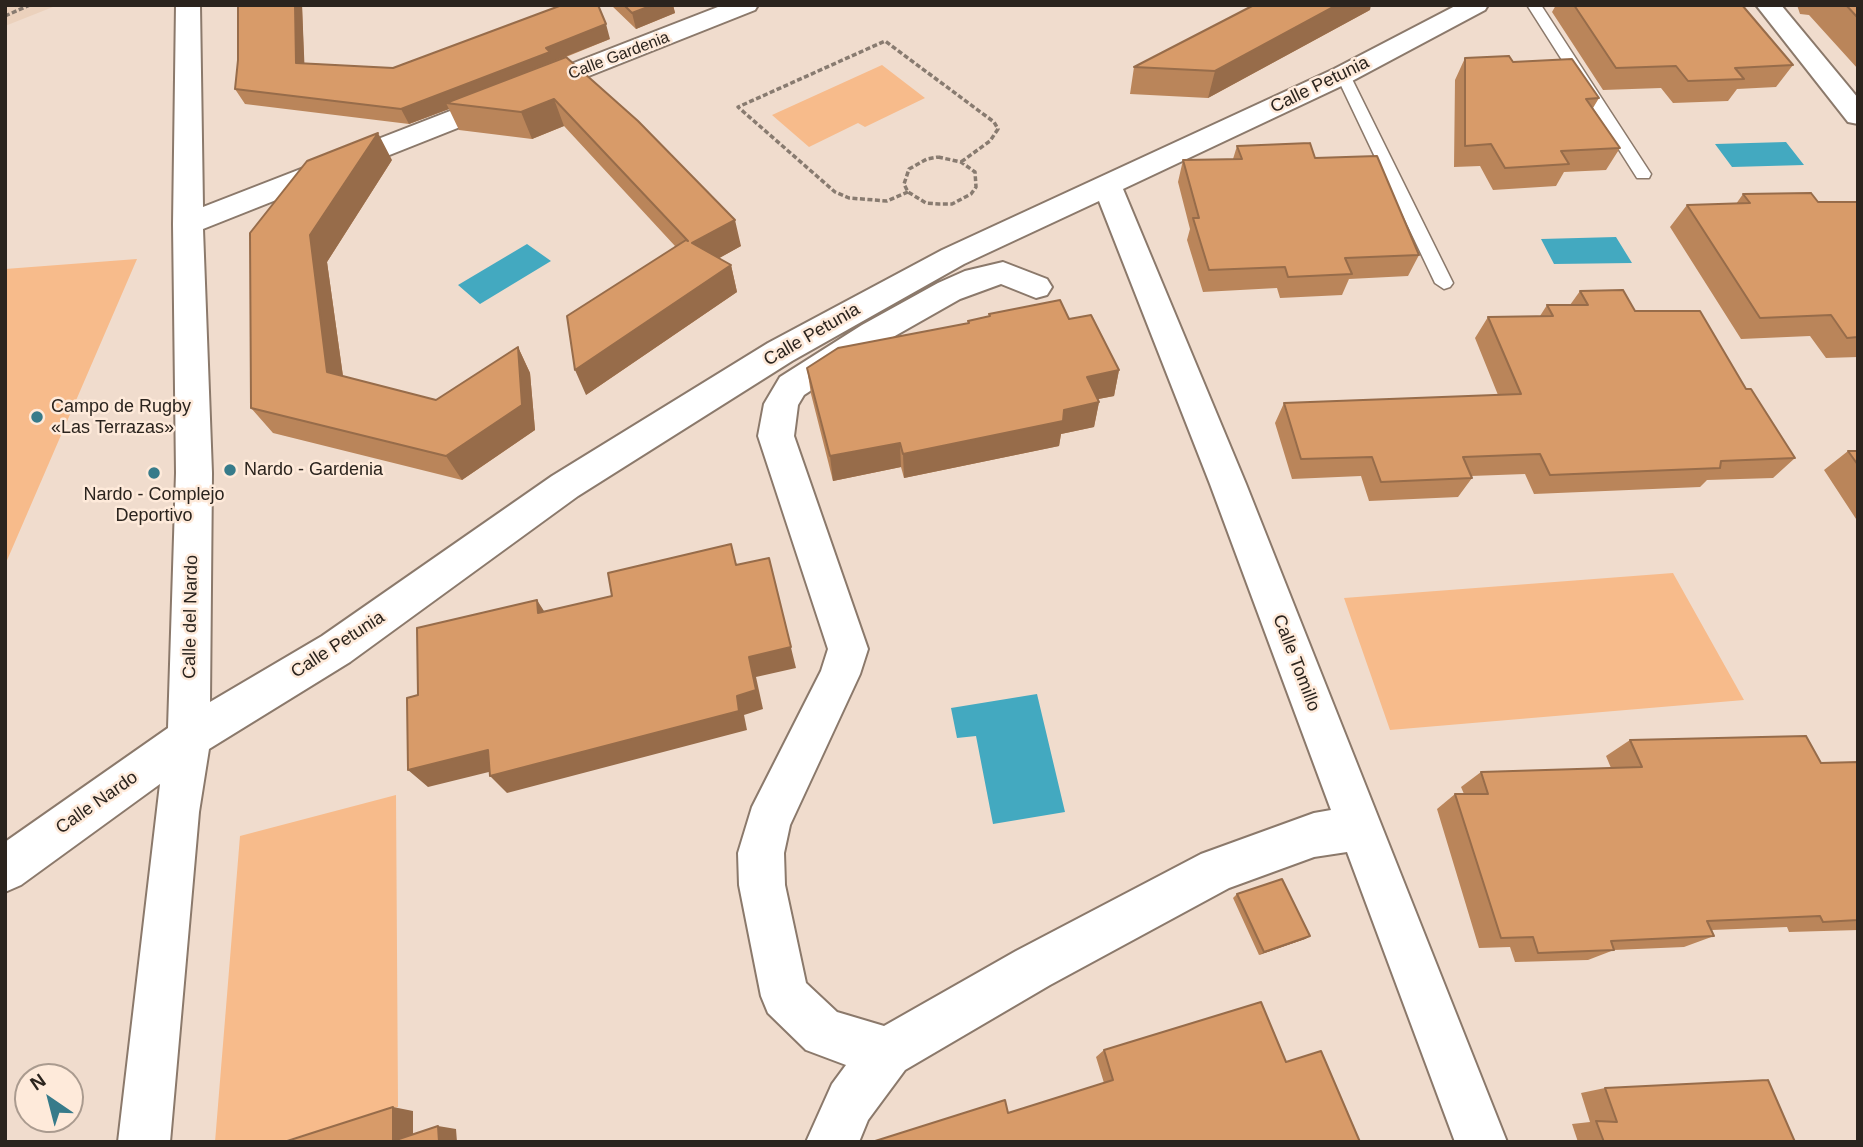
<!DOCTYPE html>
<html>
<head>
<meta charset="utf-8">
<style>
	body { margin:0 }
	#map { position:relative; width:1863px; height:1147px; overflow:hidden; background:#f0dccd; font-family:Arial,sans-serif }
	canvas { display:block }
	.frame { position:absolute; inset:0; border:7px solid #2b241e; pointer-events:none }
	.north { position:absolute; left:14px; top:1063px; width:70px; height:70px; box-sizing:border-box; background:#feeada; border:2px solid #aa9b8f; border-radius:50%; rotate:325deg; font-size:19px; font-weight:700; line-height:28px; text-align:center; color:#2b241e }
	.north::after { content:''; display:block; margin:auto; width:24px; height:32px; background:#377b8a; clip-path:polygon(50% 0,100% 100%,50% 72%,0 100%) }
</style>
</head>
<body>
<div id="map">
<canvas width="1863" height="1147"></canvas>
<div class="frame"></div>
<div class="north">N</div>
</div>
<script>
const ctx = document.querySelector('canvas').getContext('2d');
ctx.lineJoin = 'round';
function fillPath(path, color) { ctx.fillStyle = color; ctx.fill(path, 'evenodd'); }
const shape = rows => new Path2D(rows.map(r => 'M' + r).join(''));
function trace(path, color, width, dash) { ctx.strokeStyle = color; ctx.lineWidth = width; ctx.lineCap = dash ? 'butt' : 'round'; ctx.setLineDash(dash || []); ctx.stroke(path); }
function label(font, color, halo, rows, align = 'center') {
  ctx.font = font + ' Arial,sans-serif'; ctx.lineWidth = 5; ctx.setLineDash([]); ctx.textBaseline = 'middle'; ctx.strokeStyle = halo; ctx.fillStyle = color; for (const [text, x, y, turn = 0] of rows) {
    ctx.save(); ctx.translate(x, y); ctx.rotate((+turn || 0) * Math.PI / 180); ctx.textAlign = isNaN(turn) ? turn : align; if (halo) ctx.strokeText(text, 0, 0); ctx.fillText(text, 0, 0); ctx.restore();
  }
}
fillPath(shape([
	[5,5,58,5,5,26]
]), '#ebd1bc');
fillPath(shape([
	[882,65,925,98,865,127,858,123,809,147,772,115],
	[137,259,5,565,5,269],
	[1673,573,1744,700,1390,730,1344,598],
	[396,795,398,1107,280,1142,215,1142,240,836]
]), '#f7bb8b');
fillPath(shape([
	[1786,142,1804,165,1732,167,1715,144],
	[1616,237,1632,263,1554,264,1541,239],
	[527,244,551,261,480,304,458,285],
	[1037,694,1065,812,993,824,976,736,957,738,951,708]
]), '#43a9c0');
const service = shape([
	[1527,5,1541,5,1651,174,1649,178,1637,178,1527,5],
	[1343,71,1350,75,1453,283,1450,287,1444,289,1435,283,1336,75,1343,71]
]);
const minor = shape([
	[176,5,200,5,203,207,723,5,758,5,755,10,203,229,212,473,210,702,322,636,552,476,768,343,942,250,1334,69,1457,5,1488,5,1485,10,1352,81,1123,189,1246,484,1507,1142,1455,1142,1347,852,1314,857,1229,888,1050,985,905,1070,868,1120,859,1142,806,1142,832,1084,846,1065,806,1050,768,1013,761,996,739,885,738,853,752,807,821,671,828,649,758,436,764,404,780,377,862,325,938,283,965,271,1003,262,1047,279,1052,287,1047,295,1036,298,1001,284,960,299,886,341,804,395,798,405,794,436,868,649,860,674,790,825,784,853,785,885,806,983,837,1012,884,1026,1016,951,1201,854,1314,813,1331,810,1210,484,1099,201,964,264,792,361,578,496,350,662,209,749,199,812,170,1142,118,1142,160,784,21,885,5,892,5,842,168,728,176,473,173,224,176,5],
	[1756,5,1781,5,1858,98,1858,124,1848,122,1756,5]
]);
trace(service, '#8b796b', 3);
trace(minor, '#8b796b', 4);
trace(shape([
	[5,16,30,5],
	[938,157,961,162,975,172,976,187,971,194,952,204,939,204,926,203,908,192,904,184,909,169,927,159,938,157],
	[908,192,887,201,849,198,835,192,738,107,885,41,994,122,998,129,990,141,961,162]
]), '#887b70', 3.5, [5, 2.5]);
fillPath(service, '#fff');
fillPath(minor, '#fff');
fillPath(shape([
	[238,5,302,5,304,63,393,68,610,39,566,57,741,246,719,258,731,265,737,292,586,395,675,246,564,126,532,139,459,130,449,109,409,124,245,104,235,89,238,60],
	[611,5,673,5,675,13,636,29],
	[1556,5,1742,5,1793,65,1776,87,1737,89,1728,101,1673,103,1661,88,1603,90,1552,12],
	[1797,5,1858,5,1858,69,1809,15,1800,14],
	[1370,10,1208,98,1130,94,1134,67],
	[1465,58,1513,62,1599,98,1593,108,1620,148,1606,170,1564,172,1556,186,1493,190,1480,166,1454,167,1455,80],
	[1237,146,1315,158,1419,255,1408,276,1349,279,1342,295,1280,298,1277,288,1203,292,1187,240,1190,229,1178,182,1183,160,1233,159],
	[392,160,327,262,343,376,436,400,518,347,530,373,535,430,462,480,273,433,251,408,250,233],
	[1743,194,1818,202,1858,202,1858,357,1826,358,1810,336,1741,339,1670,227,1687,205,1736,204],
	[1580,291,1635,311,1746,389,1795,458,1773,478,1707,480,1700,487,1534,494,1525,474,1471,476,1472,478,1458,497,1369,501,1361,476,1292,479,1275,423,1284,403,1498,395,1475,338,1488,317,1540,316,1547,305,1570,305],
	[989,314,1069,319,1119,370,1114,396,1098,399,1099,402,1094,427,1061,434,1059,446,904,478,901,467,833,481,811,394,807,368,968,323,968,321,989,317],
	[1848,451,1858,451,1858,522,1824,470],
	[1630,740,1821,763,1858,762,1858,930,1789,932,1787,927,1712,930,1714,936,1684,947,1614,950,1588,960,1515,962,1510,947,1479,948,1437,809,1455,794,1464,794,1461,787,1481,772,1611,768,1606,756],
	[1237,894,1310,936,1305,939,1259,955,1233,898],
	[1104,1050,1286,1062,1008,1113,1104,1083,1096,1057],
	[1605,1088,1795,1142,1578,1142,1572,1124,1590,1122,1581,1093]
]), '#ba855a');
fillPath(shape([
	[295,5,302,5,305,78,296,63],
	[653,5,673,5,675,13,636,29,632,13],
	[1337,5,1371,5,1370,10,1208,98,1215,71],
	[606,24,610,39,446,103,449,109,409,124,401,109,546,48],
	[554,99,564,126,532,139,521,112],
	[378,133,392,160,327,262,346,398,327,372,310,235],
	[735,220,741,246,698,270,692,243],
	[731,265,737,292,586,395,575,370],
	[518,347,530,373,535,430,462,480,446,456],
	[1119,370,1114,396,1083,402,1087,377],
	[1099,402,1094,427,1061,434,1059,446,904,478,903,454,1064,410],
	[900,443,901,467,833,481,830,456],
	[769,558,796,668,756,677,763,709,744,715,747,730,507,793,490,776,737,696,749,657],
	[537,600,551,622,538,613],
	[488,750,505,768,428,787,408,770],
	[1310,936,1305,939,1259,955,1264,952],
	[393,1107,413,1111,413,1142,393,1141],
	[438,1126,456,1129,457,1142,439,1142]
]), '#976c4a');
const building = shape([
	[238,5,295,5,296,63,393,68,562,5,598,5,606,24,546,48,550,52,401,109,235,89,238,60,238,5],
	[624,5,653,5,632,13,624,5],
	[1254,5,1337,5,1215,71,1134,67,1254,5],
	[1574,5,1742,5,1793,65,1735,68,1744,79,1688,81,1676,66,1616,68,1574,5],
	[1846,5,1858,5,1858,18,1846,5],
	[1509,56,1513,62,1572,59,1599,98,1586,99,1620,148,1561,151,1569,164,1505,168,1491,144,1465,146,1465,58,1509,56],
	[566,57,638,121,735,220,692,243,731,265,575,370,567,316,686,240,688,241,554,99,521,112,446,103,566,57],
	[378,133,310,235,327,372,436,400,518,347,522,405,446,456,251,408,250,233,307,161,378,133],
	[1310,143,1315,158,1377,156,1419,255,1345,258,1352,274,1288,277,1285,267,1209,270,1193,218,1199,218,1183,160,1242,159,1237,146,1310,143],
	[1811,193,1818,202,1858,202,1858,337,1847,338,1831,315,1760,318,1687,205,1750,203,1743,194,1811,193],
	[1623,290,1635,311,1700,311,1746,389,1751,389,1795,458,1721,461,1720,468,1550,475,1540,454,1463,457,1472,478,1381,482,1372,457,1301,459,1284,403,1521,394,1488,317,1553,316,1547,305,1588,305,1580,291,1623,290],
	[1060,300,1069,319,1091,315,1119,370,1087,377,1099,402,1064,410,1063,421,903,454,900,443,830,456,807,368,838,348,969,323,968,321,990,316,989,314,1060,300],
	[1848,451,1858,451,1858,465,1848,451],
	[731,544,736,565,769,558,791,647,749,657,756,690,737,696,739,711,490,776,488,750,408,770,407,698,418,695,417,628,537,600,538,613,612,596,608,573,731,544],
	[1806,736,1821,763,1858,762,1858,920,1823,922,1820,916,1707,921,1714,936,1611,941,1614,950,1538,953,1533,937,1501,938,1455,794,1488,794,1481,772,1642,767,1630,740,1806,736],
	[1282,879,1310,936,1264,952,1237,894,1282,879],
	[1261,1002,1286,1062,1321,1051,1360,1142,872,1142,1005,1100,1008,1113,1113,1080,1104,1050,1261,1002],
	[1768,1080,1795,1142,1604,1142,1596,1121,1617,1122,1605,1088,1768,1080],
	[393,1107,393,1141,438,1126,439,1142,284,1142,393,1107]
]);
fillPath(building, '#d89b69');
trace(building, '#976c4a', 2);
for (const [x, y, r, color] of [
	[37,417,7,"#377b8a"],
	[230,470,7,"#377b8a"],
	[154,473,7,"#377b8a"]
]) { const dot = new Path2D(); dot.arc(x, y, r, 0, 2 * Math.PI); ctx.fillStyle = color; ctx.fill(dot); trace(dot, '#feeada', 2.5); }
label('16px', '#2b241e', '#feeada', [
	["Calle Gardenia",619,56,-21]
]);
label('18px', '#2b241e', '#feeada', [
	["Calle Petunia",1320,85,-26],
	["Calle Petunia",812,335,-30],
	["Calle del Nardo",191,617,-89],
	["Calle Petunia",338,645,-33],
	["Calle Tomillo",1296,663,69],
	["Calle Nardo",97,803,-35]
]);
label('18px', '#2b241e', '#feeada', [
	["Campo de Rugby",51,407],
	["«Las Terrazas»",51,428],
	["Nardo - Gardenia",244,470],
	["Nardo - Complejo",154,495,"center"],
	["Deportivo",154,516,"center"]
], 'left');
</script>
</body>
</html>
